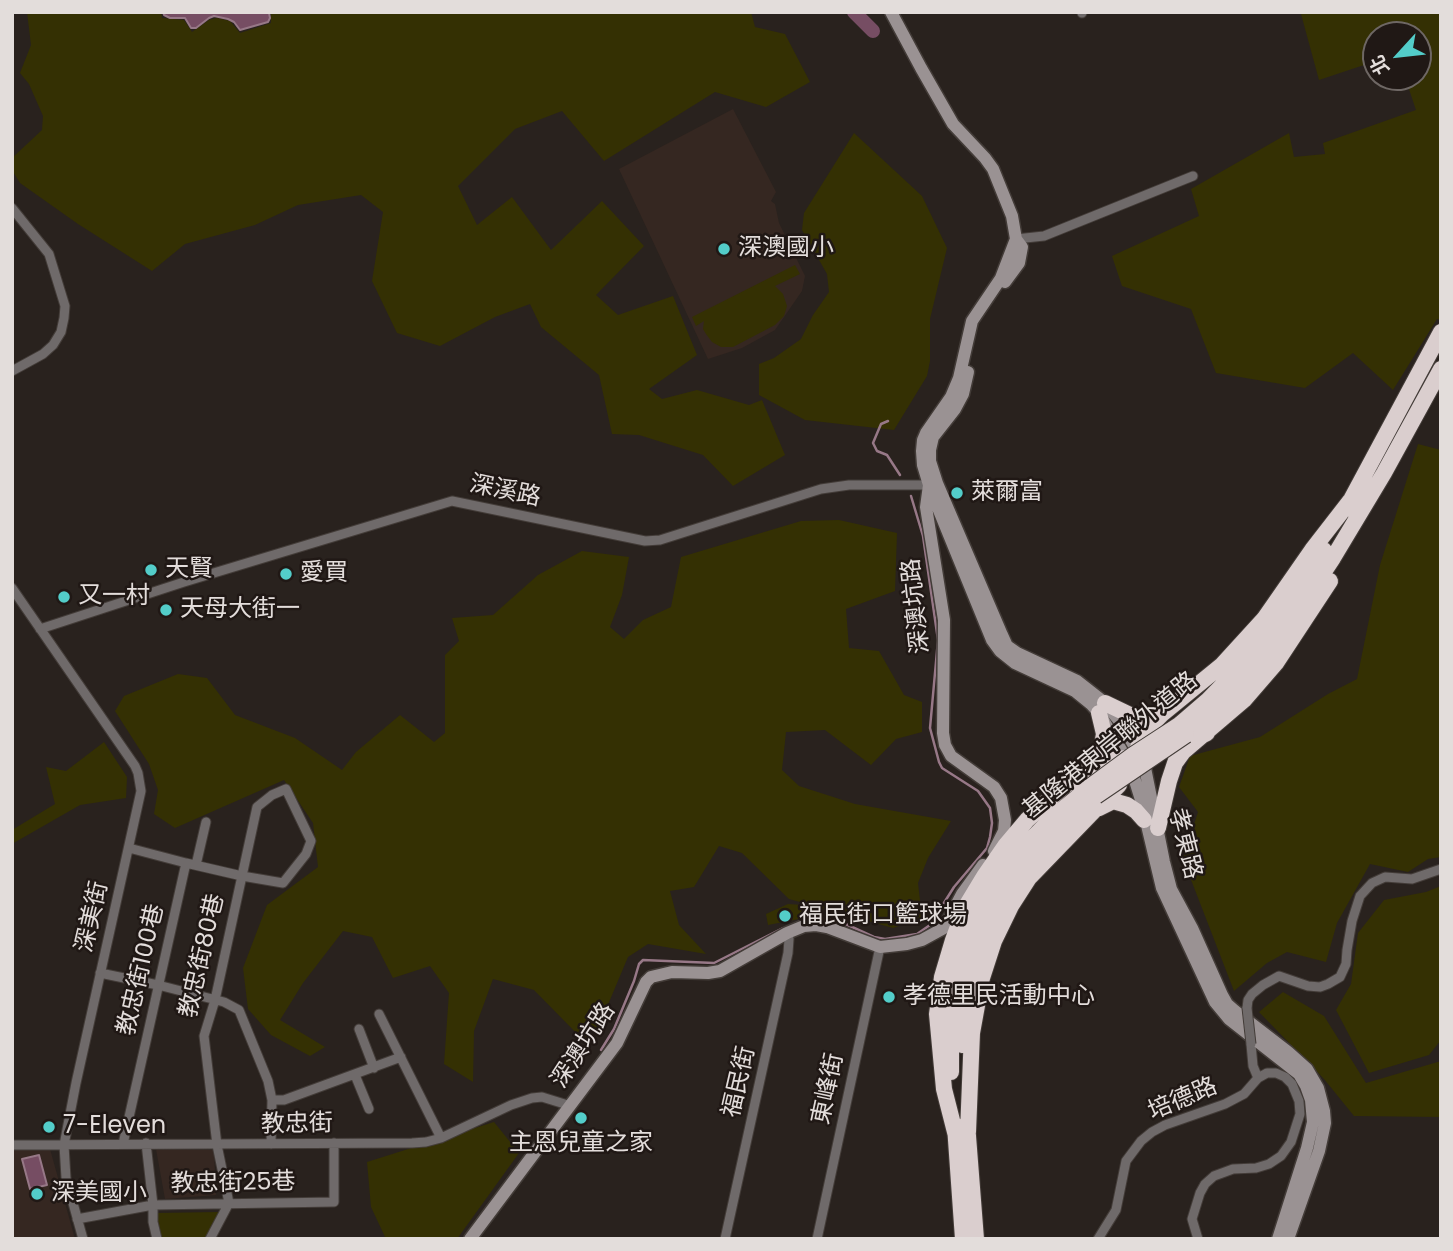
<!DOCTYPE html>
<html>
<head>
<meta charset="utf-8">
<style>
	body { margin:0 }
	#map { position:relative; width:1453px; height:1251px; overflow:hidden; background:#29221e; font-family:Poppins,"Noto Sans TC",sans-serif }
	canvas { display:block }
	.frame { position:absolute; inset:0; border:14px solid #e3dddb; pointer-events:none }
	.north { position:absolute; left:1362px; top:21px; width:70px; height:70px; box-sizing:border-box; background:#201815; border:2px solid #6e6764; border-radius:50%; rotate:243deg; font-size:19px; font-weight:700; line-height:28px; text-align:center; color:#e3dddb }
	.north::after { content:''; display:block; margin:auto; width:24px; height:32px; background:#53cdc9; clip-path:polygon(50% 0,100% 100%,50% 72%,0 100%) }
</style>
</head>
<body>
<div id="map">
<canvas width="1453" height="1251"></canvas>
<div class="frame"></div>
<div class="north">北</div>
</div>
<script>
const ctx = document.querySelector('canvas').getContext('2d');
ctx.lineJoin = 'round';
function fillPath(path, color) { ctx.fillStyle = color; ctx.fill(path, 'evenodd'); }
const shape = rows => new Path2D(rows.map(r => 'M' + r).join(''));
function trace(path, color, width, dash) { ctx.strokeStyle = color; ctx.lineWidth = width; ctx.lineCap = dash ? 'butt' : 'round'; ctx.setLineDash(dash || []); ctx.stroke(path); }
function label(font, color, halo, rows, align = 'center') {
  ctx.font = font + ' Poppins,"Noto Sans TC",sans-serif'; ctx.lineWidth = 5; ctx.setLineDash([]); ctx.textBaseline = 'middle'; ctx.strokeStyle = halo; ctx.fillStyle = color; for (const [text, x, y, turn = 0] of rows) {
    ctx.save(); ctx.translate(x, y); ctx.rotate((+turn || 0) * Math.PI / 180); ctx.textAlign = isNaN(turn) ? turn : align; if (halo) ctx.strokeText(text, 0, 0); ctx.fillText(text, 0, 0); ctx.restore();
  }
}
fillPath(shape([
	[733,109,776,192,771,201,775,204,779,223,805,276,802,291,775,330,742,348,708,359,619,169],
	[50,1149,75,1239,12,1239,12,1150],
	[156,1149,214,1150,216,1195,165,1199]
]), '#352721');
fillPath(shape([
	[27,12,161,12,162,18,184,20,192,32,209,20,217,18,230,21,240,33,271,23,271,12,751,12,755,27,785,34,810,82,766,107,715,92,604,161,562,111,515,129,458,186,477,225,512,197,551,250,602,201,644,246,596,295,618,315,673,296,697,355,649,389,662,399,697,390,749,405,762,400,785,455,733,486,703,455,639,435,612,434,599,375,541,327,530,304,495,317,440,346,397,333,372,281,383,212,361,195,298,205,255,225,185,244,152,271,78,224,20,183,12,170,12,158,42,130,43,116,29,84,20,73,31,45],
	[1307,12,1441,12,1441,320,1437,319,1393,390,1353,353,1305,388,1216,373,1191,309,1122,286,1112,256,1199,216,1191,189,1289,133,1294,157,1325,154,1323,143,1416,110,1405,77,1418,77,1418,35,1376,35,1376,61,1319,80,1301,14],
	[854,133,922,196,947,248,930,319,930,361,927,376,894,430,805,420,759,395,759,364,774,358,801,339,813,315,829,292,827,274,802,230,804,213],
	[795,265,800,274,775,286,783,294,787,306,784,316,775,325,733,347,721,347,712,342,706,334,703,329,704,321,696,326,692,317],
	[1418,444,1441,450,1441,857,1428,859,1408,872,1370,864,1337,923,1326,962,1287,952,1267,963,1234,991,1183,859,1198,812,1179,787,1190,756,1260,737,1328,694,1357,679,1380,565],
	[839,520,897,533,895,591,846,609,849,648,879,651,904,695,922,702,922,732,896,739,871,765,825,730,786,732,782,770,799,786,855,804,951,821,928,858,918,883,922,918,893,928,789,899,742,853,719,846,694,887,670,891,679,925,706,954,648,944,628,957,599,1026,587,1044,534,990,493,979,474,1031,473,1082,444,1064,449,993,430,966,393,978,372,937,343,931,303,983,280,1020,325,1047,310,1056,271,1035,248,1009,243,968,267,905,318,867,313,823,284,780,175,828,154,814,158,790,149,764,115,711,124,696,178,674,207,678,235,715,295,738,342,770,356,752,400,715,434,742,445,733,445,655,459,641,452,618,493,615,538,575,582,551,629,557,622,595,610,627,624,639,643,620,671,607,681,557,801,521],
	[104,742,127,777,126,798,80,805,12,844,12,830,55,804,46,767,66,771],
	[1441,886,1441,1040,1429,1055,1369,1073,1336,1010,1351,984,1358,933,1384,900,1426,892],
	[788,904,803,905,804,918,768,925,766,914],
	[1283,992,1324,1016,1366,1083,1441,1061,1441,1117,1354,1116,1324,1079,1259,1012],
	[494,1122,519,1153,457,1239,386,1239,371,1207,367,1162],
	[219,1212,205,1239,162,1239,156,1213]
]), '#343003');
const water = shape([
	[163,12,268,12,269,13,270,18,268,22,240,30,234,22,228,19,214,16,209,18,196,28,191,28,185,18,170,18,164,15,163,12],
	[39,1155,47,1185,30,1189,22,1159,39,1155]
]);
fillPath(water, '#764d63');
trace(water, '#977887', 2);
trace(shape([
	[888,421,881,424,873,443,877,451,887,455,900,475],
	[806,920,815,917,839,921,874,937,885,939,917,934,930,925,954,887,987,848,990,837,992,823,990,808,978,791,942,768,939,762,930,728,938,640,923,536,911,496],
	[601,1050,614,1029,634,981,639,964,643,960,714,963,783,928]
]), '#977887', 2.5);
trace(shape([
	[854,12,873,31]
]), '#764d63', 14);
const street = shape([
	[1082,13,1082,12],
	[12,208,49,254,65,306,64,318,61,332,53,345,43,354,12,371],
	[1016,239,1044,236,1193,176],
	[12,588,135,766,138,773,141,791,76,1083,64,1145,66,1178,83,1239],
	[40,629,184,582,452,501,645,541,660,540,821,489,849,485,929,485],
	[286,789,311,841,306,854,283,883,242,876,257,807,272,795,286,789],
	[186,863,242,876,215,1000,204,1036,217,1145,229,1203,210,1239],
	[196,865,206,822],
	[100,973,158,985,224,1002,239,1010,268,1081,272,1100,271,1144],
	[1247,1008,1248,1000,1252,994,1263,985,1279,976,1308,986,1320,987,1328,984,1340,977,1346,964,1347,950,1352,921,1360,896,1372,883,1385,877,1412,879,1441,869],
	[379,1014,441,1138],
	[359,1029,374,1068],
	[1251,1044,1253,1066,1258,1078],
	[355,1075,369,1109],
	[272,1100,284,1100,401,1057],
	[146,1143,153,1205,153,1222,157,1239],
	[123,1144,186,863,129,848],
	[12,1145,412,1143,426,1142,441,1138,511,1105,532,1098,542,1097,571,1106],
	[77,1219,153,1205,334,1202,334,1143],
	[725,1239,788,953,789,939,787,933],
	[817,1239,880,947],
	[1098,1239,1116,1210,1126,1161,1141,1141,1152,1132,1165,1125,1225,1104,1244,1094,1258,1078,1267,1073,1276,1073,1285,1077,1292,1084,1299,1101,1300,1114,1291,1142,1281,1156,1269,1164,1256,1168,1233,1169,1214,1176,1205,1184,1200,1193,1192,1219,1198,1239]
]);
const secondary = shape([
	[891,12,921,68,953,124,985,158,993,169,1012,216,1016,239,1001,278,972,321,959,378,951,397,926,433,923,440,922,451,923,465,929,485,926,507,944,620,943,733,945,745,951,756,994,787,1001,798,1005,820,1004,831,994,851],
	[1005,282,1019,263,1022,247,1016,239],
	[968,372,963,394,955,409,933,437,930,450,930,461,937,483,1002,635,1007,646,1017,653,1077,681,1105,703,1121,723,1144,763,1164,862,1171,889,1192,928,1222,995,1227,1004,1235,1011,1288,1052,1307,1069,1318,1088,1324,1111,1325,1123,1319,1151,1288,1239],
	[929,486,992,640,1000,651,1015,663,1075,691,1091,704,1099,713,1126,758,1132,771,1141,800,1162,888,1215,1002,1229,1019,1299,1074,1306,1086,1311,1100,1313,1122,1307,1148,1278,1239],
	[470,1239,617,1043,646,982,651,977,672,972,708,973,720,971,787,933,804,926,816,925,827,927,880,947,907,944,922,940,944,928,962,894,983,865]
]);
const highway = shape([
	[1346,509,1441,332],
	[1105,703,1130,715,1143,717,1162,714],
	[1179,725,1208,700,1243,664,1306,580,1324,550],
	[1186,735,1215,710,1245,680,1278,641,1333,558,1384,473,1441,369],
	[1171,751,1207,733],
	[1089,765,1101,751,1104,734,1099,713],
	[1099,808,1113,801,1127,805,1136,811,1144,820],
	[1158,828,1169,781,1175,763,1183,752,1244,700,1276,663,1330,581],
	[962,1045,964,1005,972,964,982,935,995,905,1031,855,1060,826,1096,796],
	[951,1072,951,1013,954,994,962,959,984,902,1014,857,1052,818,1091,786],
	[967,1123,976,1239],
	[955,1126,963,1239],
	[968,1132,972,1033,982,978,994,941,1011,906,1029,878,1119,785],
	[956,1136,944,1089,937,1014,942,977,953,940,965,908,985,875,1005,846,1027,820,1063,787,1105,761,1126,758,1135,759,1141,737,1148,728,1162,714,1222,665,1264,619,1312,550,1350,501]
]);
trace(street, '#433c38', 11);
trace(secondary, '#433c38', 15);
trace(highway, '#433c38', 18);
trace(street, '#6f6a6a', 9);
trace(secondary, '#9a9293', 12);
trace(highway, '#dacece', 16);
const streetBridge = shape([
	[1247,1008,1251,1044]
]);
const highwayBridge = shape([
	[1091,786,1133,755,1179,725],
	[1096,796,1186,735]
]);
trace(streetBridge, '#433c38', 11, []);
trace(highwayBridge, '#433c38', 18, []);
trace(streetBridge, '#6f6a6a', 9);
trace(highwayBridge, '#dacece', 16);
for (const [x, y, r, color] of [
	[724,249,7,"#53cdc9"],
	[957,493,7,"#53cdc9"],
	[151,570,7,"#53cdc9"],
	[286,574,7,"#53cdc9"],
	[64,597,7,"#53cdc9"],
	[166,610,7,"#53cdc9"],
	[785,916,7,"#53cdc9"],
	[889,997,7,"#53cdc9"],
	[581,1118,7,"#53cdc9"],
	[49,1127,7,"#53cdc9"],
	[37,1194,7,"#53cdc9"]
]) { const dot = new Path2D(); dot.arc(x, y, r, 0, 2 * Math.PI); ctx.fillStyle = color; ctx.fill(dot); trace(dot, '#201815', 2.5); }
label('24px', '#e3dddb', '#201815', [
	["深澳國小",738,249],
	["萊爾富",971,493],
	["天賢",165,570],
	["愛買",300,574],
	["又一村",78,597],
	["天母大街一",180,610],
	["福民街口籃球場",799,916],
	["孝德里民活動中心",903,997],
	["7-Eleven",63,1127],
	["主恩兒童之家",581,1144,"center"],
	["深美國小",51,1194]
], 'left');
label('24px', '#e3dddb', '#201815', [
	["深溪路",505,492,12],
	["深澳坑路",917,606,-96],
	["基隆港東岸聯外道路",1111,746,-39],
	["孝東路",1184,844,76],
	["深美街",93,917,-77],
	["教忠街80巷",203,956,-77],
	["教忠街100巷",142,970,-77],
	["深澳坑路",584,1046,-57],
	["福民街",740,1082,-77],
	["東峰街",829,1089,-78],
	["培德路",1183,1100,-23],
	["教忠街",297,1125,-1],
	["教忠街25巷",233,1184,-1]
]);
</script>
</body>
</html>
